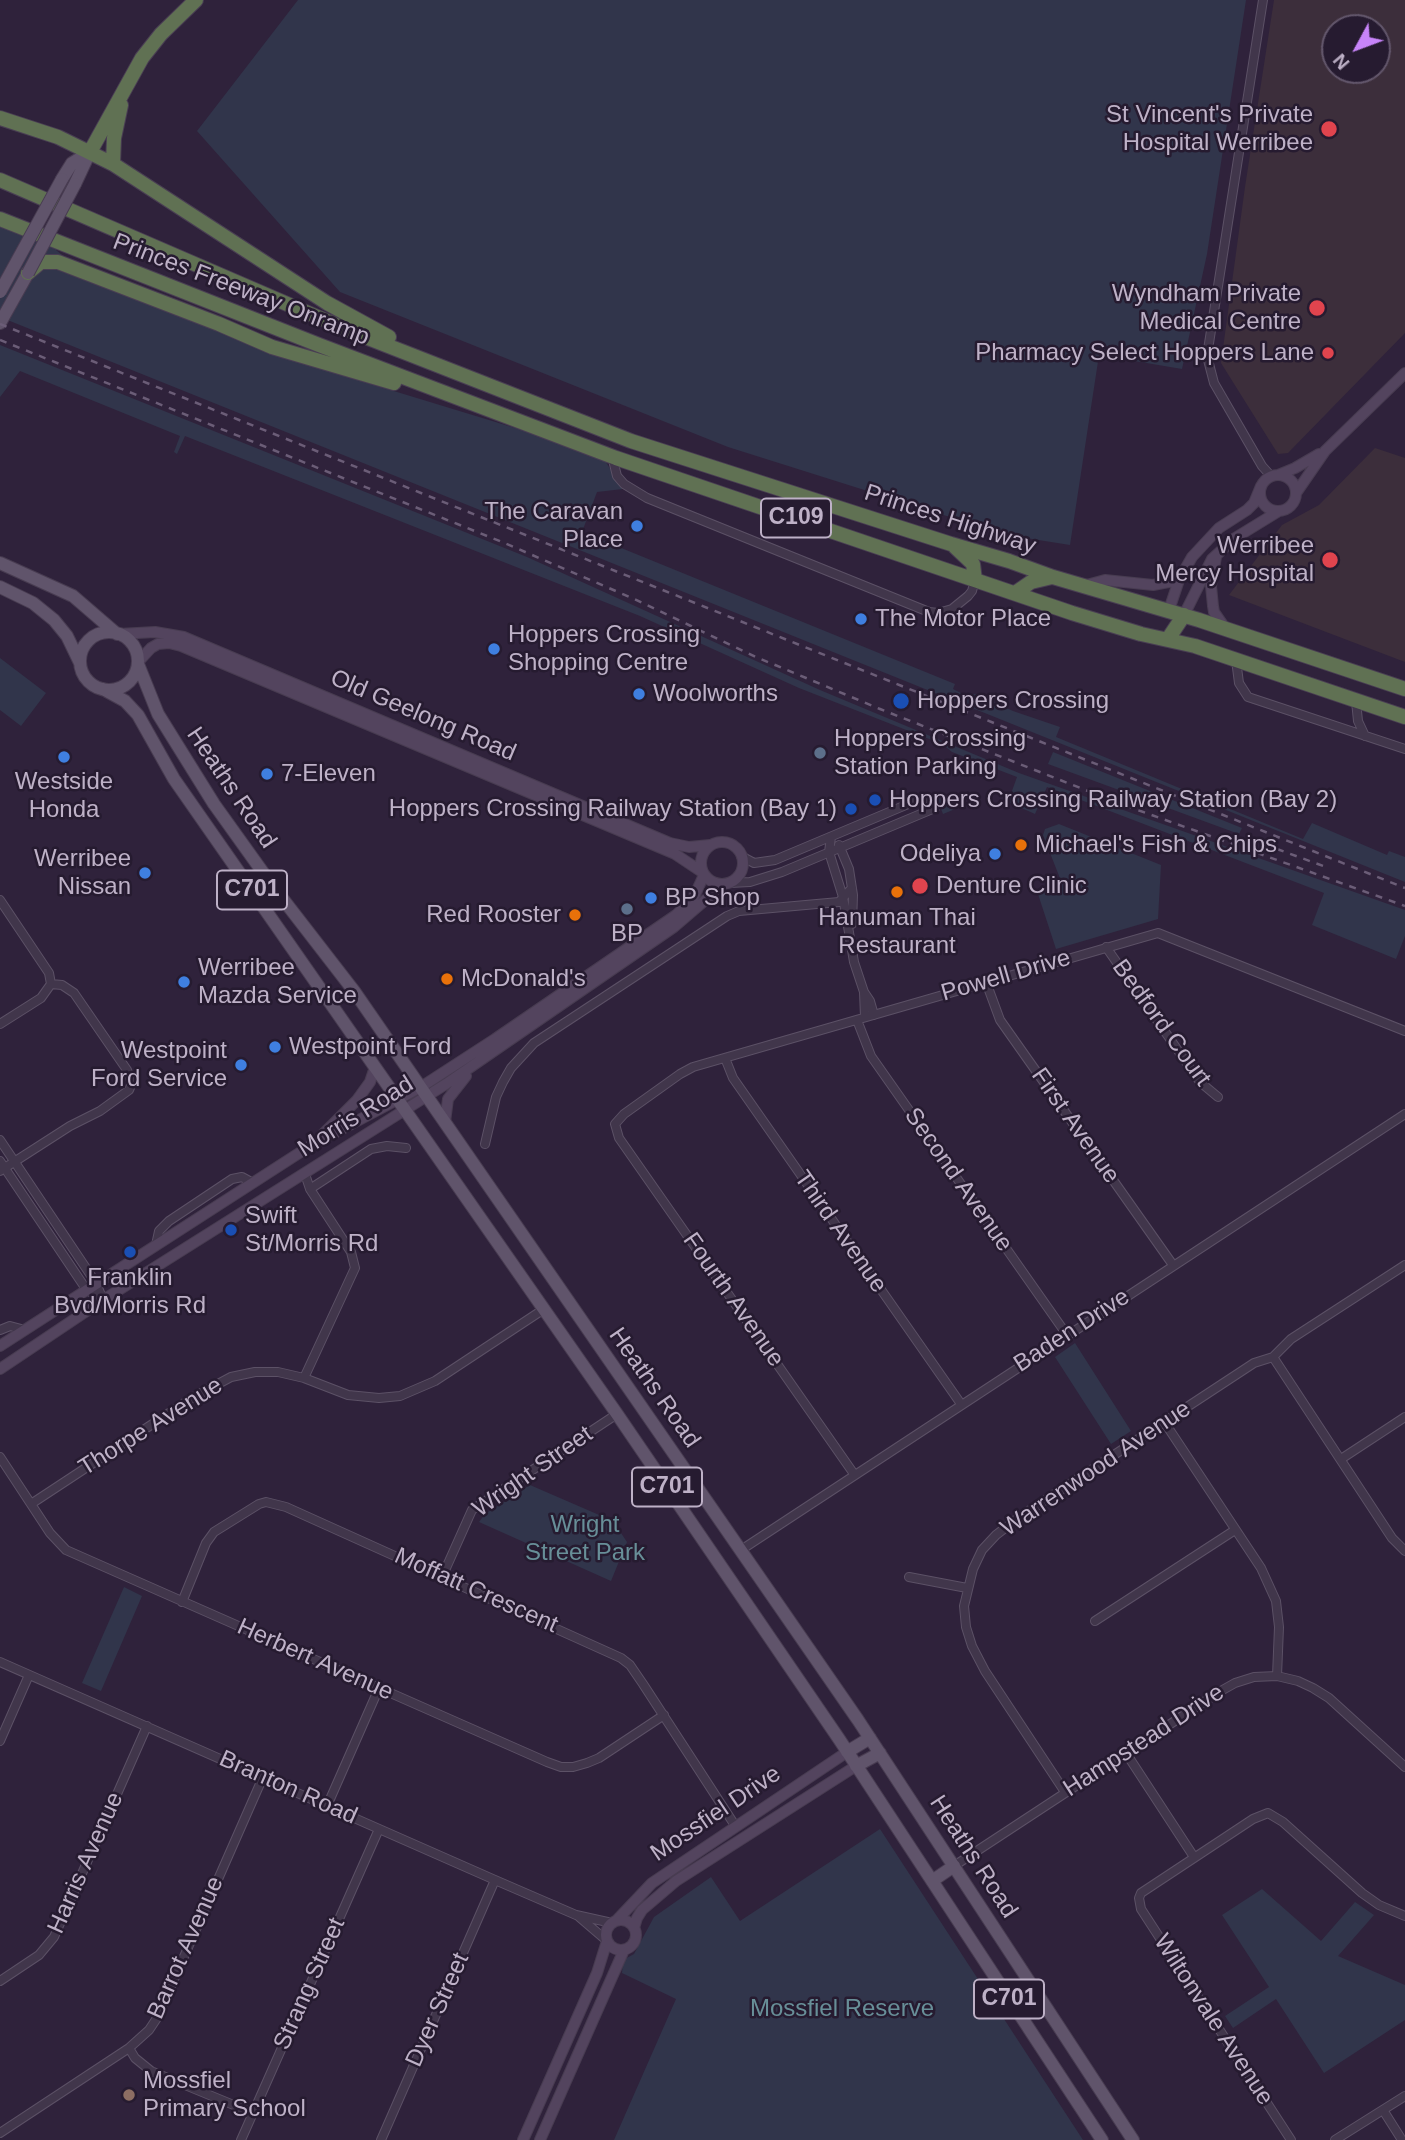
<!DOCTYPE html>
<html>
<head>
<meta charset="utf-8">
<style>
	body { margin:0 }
	#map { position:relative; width:1405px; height:2140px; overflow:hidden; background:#2f223b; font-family:Helvetica,sans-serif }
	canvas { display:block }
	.north { position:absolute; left:1321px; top:14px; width:70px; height:70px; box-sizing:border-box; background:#261b30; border:2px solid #63576c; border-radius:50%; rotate:229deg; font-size:19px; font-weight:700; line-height:28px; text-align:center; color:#beb1c7 }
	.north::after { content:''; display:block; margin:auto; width:24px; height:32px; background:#c784f9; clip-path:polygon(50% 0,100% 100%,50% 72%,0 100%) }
</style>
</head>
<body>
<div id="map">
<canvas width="1405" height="2140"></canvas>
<div class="north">N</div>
</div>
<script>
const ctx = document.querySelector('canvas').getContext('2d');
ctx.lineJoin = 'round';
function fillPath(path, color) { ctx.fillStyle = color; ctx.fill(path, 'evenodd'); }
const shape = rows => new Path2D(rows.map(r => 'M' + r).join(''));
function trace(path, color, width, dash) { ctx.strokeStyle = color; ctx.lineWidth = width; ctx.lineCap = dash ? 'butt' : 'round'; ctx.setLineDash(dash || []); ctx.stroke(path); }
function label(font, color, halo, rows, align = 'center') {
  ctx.font = font + ' Helvetica,sans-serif'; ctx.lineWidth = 5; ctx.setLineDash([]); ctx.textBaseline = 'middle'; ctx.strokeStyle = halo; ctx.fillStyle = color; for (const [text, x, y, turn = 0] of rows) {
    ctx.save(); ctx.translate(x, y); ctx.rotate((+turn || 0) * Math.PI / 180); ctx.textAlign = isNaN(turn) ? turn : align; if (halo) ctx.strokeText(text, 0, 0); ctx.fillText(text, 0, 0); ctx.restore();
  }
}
fillPath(shape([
	[1274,0,1405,0,1405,333,1288,453,1278,454,1221,363,1245,187],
	[1377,28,1377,70,1335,70,1335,28],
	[1375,448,1405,458,1405,662,1229,595,1282,525,1319,505]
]), '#3c2e3b');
fillPath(shape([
	[298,0,1246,0,1207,254,1182,369,1099,355,1070,545,1007,535,728,447,340,292,197,131],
	[0,225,56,247,56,250,62,255,55,269,254,344,361,381,548,438,604,459,623,489,597,492,582,532,955,684,953,689,965,695,976,694,1013,711,1060,727,1056,737,1303,839,1312,823,1387,855,1389,851,1405,857,1405,882,0,317],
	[0,345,527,557,820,690,1019,773,1405,910,1405,936,1396,959,1312,925,1324,893,1047,787,1035,814,1008,802,1017,777,952,752,942,744,799,688,640,616,185,436,177,454,174,452,180,436,20,371,0,397],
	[0,658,46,693,21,726,0,710],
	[1053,752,1242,828,1239,834,1048,764],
	[941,794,959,802,960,807,943,814,936,796],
	[1059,824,1161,865,1158,919,1056,949,1037,891,1061,881,1043,835,1045,829],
	[1075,1343,1131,1431,1111,1444,1055,1357],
	[530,1485,613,1521,627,1542,611,1581,479,1522,485,1514],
	[124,1587,142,1596,101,1691,82,1683],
	[880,1829,1083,2140,614,2140,676,1999,622,1973,623,1960,634,1954,654,1917,711,1877,740,1921],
	[1262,1889,1321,1941,1355,1902,1374,1915,1338,1956,1405,1985,1405,2020,1324,2073,1276,1999,1233,2028,1225,2016,1269,1987,1222,1915]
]), '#31354b');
const street = shape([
	[1263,0,1207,356,1214,383,1262,466,1271,476],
	[616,458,614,464,617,476,624,484,647,498,929,612,938,613,952,609,968,596,972,591,975,580],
	[1236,660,1239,683,1248,697,1405,749],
	[1356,701,1358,721,1365,736],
	[831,837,829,852,843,897,854,962,864,992,870,1001,874,1015],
	[839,845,849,869,853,895,852,924],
	[730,883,750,882,782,872,935,808,932,801,925,797,775,860,754,863,741,856],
	[0,900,49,973,51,984,41,998,0,1024],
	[1106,947,1200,1082,1218,1097],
	[986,982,1000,1020,1173,1265],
	[864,992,865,1017],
	[857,1020,871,1056,1067,1335],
	[725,1058,733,1078,961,1404],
	[0,1140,96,1283,103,1300],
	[485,1144,496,1097,503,1082,511,1068,534,1043,727,916,739,911,839,902,852,888],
	[0,1161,86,1289,103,1300],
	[0,1171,70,1126,100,1111,129,1090,132,1083,127,1070,74,993,62,985,51,984],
	[310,1189,371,1149,387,1146,406,1148],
	[156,1245,159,1231,169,1221,232,1179,242,1177,253,1183],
	[0,1330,10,1326,25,1330],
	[1273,1357,1392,1538,1405,1551],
	[304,1378,355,1268,351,1252,310,1189,305,1174],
	[1165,1423,1261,1568,1276,1601,1279,1627,1277,1676],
	[0,1457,50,1533,66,1550,547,1762,561,1767,573,1767,587,1763,599,1758,664,1715],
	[1341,1459,1405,1417],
	[854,1474,619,1138,615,1124,624,1114,680,1074,693,1067,1158,933,1405,1031],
	[31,1504,192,1398,231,1377,255,1372,278,1372,304,1378,348,1395,379,1398,400,1396,435,1381,544,1309],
	[741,1550,1405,1114],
	[442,1577,472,1510,617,1414],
	[909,1577,967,1588],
	[182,1602,206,1543,214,1532,259,1504,266,1502,286,1507,621,1658,630,1665,643,1684,736,1827],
	[1095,1621,1235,1530],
	[0,1662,495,1880,576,1915,612,1923],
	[0,1741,29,1675],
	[1126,1753,1194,1857],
	[1065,1792,985,1671,972,1646,966,1627,964,1606,973,1569,982,1550,996,1535,1018,1518,1254,1363,1273,1357,1291,1339,1405,1265],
	[327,1806,379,1688],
	[954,1866,1219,1692,1235,1683,1254,1677,1277,1676,1298,1681,1313,1688,1329,1698,1405,1767],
	[578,1916,606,1940],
	[0,1981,39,1955,54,1937,147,1726],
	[129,2048,135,2058,151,2071,253,2113],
	[1383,2110,1402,2140],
	[0,2133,129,2048,149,2030,157,2018,263,1777],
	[241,2140,379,1829],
	[381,2140,495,1880],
	[1291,2140,1141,1909,1139,1898,1141,1893,1253,1819,1268,1813,1283,1822,1362,1893,1379,1905,1405,1916],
	[1335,2140,1405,2096]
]);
const secondary = shape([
	[1278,475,1295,468,1319,454],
	'1260 493a18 18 0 1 1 36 0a18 18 0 1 1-36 0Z',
	[1296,493,1325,451,1405,373],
	[1216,557,1211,586,1213,606,1214,612,1225,628],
	[1083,586,1105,580,1153,585,1179,580],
	[1169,610,1179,580,1192,557,1219,528,1247,510,1254,503,1261,486],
	[1184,615,1212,559,1235,538,1279,511],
	[119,634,155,632,184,637,670,843,689,847,710,845],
	[138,662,151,648,158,644,169,643,181,646,675,854,702,872],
	'701 863a21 21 0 1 1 42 0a21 21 0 1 1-42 0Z',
	[445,1122,448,1099,466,1076],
	[322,1135,357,1100,370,1082,375,1067],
	[0,1346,310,1146,421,1087,495,1039,676,915,693,899,704,875],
	[0,1369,103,1300,446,1084,674,927,724,884],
	'606 1935a15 15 0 1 1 30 0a15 15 0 1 1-30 0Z',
	[616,1921,652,1883,847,1752],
	[634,1928,637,1918,642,1910,676,1881,856,1766],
	[523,2140,597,1973,607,1941],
	[540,2140,624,1950]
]);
const primary = shape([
	[62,179,72,163,90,152],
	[75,184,90,152],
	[0,323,28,273],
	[0,563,73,596,117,634],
	[0,587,33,603,54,620,67,636,80,663],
	'80 661a29 29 0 1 1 58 0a29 29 0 1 1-58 0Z',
	[138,664,158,714,214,804,272,885,354,991,858,1720,1133,2140],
	[103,689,125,701,138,715,174,779,617,1414,839,1739,1102,2140],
	[847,1752,870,1738],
	[856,1766,880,1753],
	[932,1881,954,1866]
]);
const highway = shape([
	[0,118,58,137,113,164,327,303,389,337],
	[90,152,142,58,161,34,196,0],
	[113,164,114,138,121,105],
	[0,180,345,329,631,441,951,544,1009,561,1053,577,1199,620,1405,689],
	[0,219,319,345,616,458,1072,613,1141,634,1195,646,1405,717],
	[28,273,41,262,58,262,219,324,272,347,394,383],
	[955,547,973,564,975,580],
	[1015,593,1031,582,1052,577],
	[1168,639,1184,615]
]);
trace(street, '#5c5166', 10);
trace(secondary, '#483c51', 12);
trace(primary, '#483c51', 14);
trace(highway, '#493e53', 16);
trace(street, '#41364b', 8);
trace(secondary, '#53445e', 10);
trace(primary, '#60546b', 12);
trace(highway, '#607153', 14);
trace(shape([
	[0,324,1405,888],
	[0,340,502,542,632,598,756,657,880,709,1121,804,1405,906],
	[1277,849,1326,867]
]), '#6b5d77', 2.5, [7, 7]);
const primaryBridge = shape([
	[28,273,75,184],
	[0,292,62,179]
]);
trace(primaryBridge, '#483c51', 14, []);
trace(primaryBridge, '#60546b', 12);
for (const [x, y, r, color] of [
	[1329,129,9,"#e0444e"],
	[1317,308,9,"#e0444e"],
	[1328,353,7,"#e0444e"],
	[637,526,7,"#3f7fe0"],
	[1330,560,9,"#e0444e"],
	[861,619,7,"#3f7fe0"],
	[494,649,7,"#3f7fe0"],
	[639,694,7,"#3f7fe0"],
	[901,701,9,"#1a4fb4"],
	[820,753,7,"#5c6f8a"],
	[64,757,7,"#3f7fe0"],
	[267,774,7,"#3f7fe0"],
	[875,800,7,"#1a4fb4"],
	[851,809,7,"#1a4fb4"],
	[1021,845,7,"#e8710a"],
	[995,854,7,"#3f7fe0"],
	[145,873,7,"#3f7fe0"],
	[920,886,9,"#e0444e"],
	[897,892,7,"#e8710a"],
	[651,898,7,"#3f7fe0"],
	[627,909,7,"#5c6f8a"],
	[575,915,7,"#e8710a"],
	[447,979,7,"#e8710a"],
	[184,982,7,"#3f7fe0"],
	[275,1047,7,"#3f7fe0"],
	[241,1065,7,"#3f7fe0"],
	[231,1230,7,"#1a4fb4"],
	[130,1252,7,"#1a4fb4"],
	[129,2095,7,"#8d6e63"]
]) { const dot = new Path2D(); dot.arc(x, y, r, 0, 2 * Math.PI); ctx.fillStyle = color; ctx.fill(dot); trace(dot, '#261b30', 2.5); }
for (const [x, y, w] of [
	[796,518,70],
	[252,890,70],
	[667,1487,70],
	[1009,1999,70]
]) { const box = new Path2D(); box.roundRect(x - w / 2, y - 19.5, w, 39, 5); ctx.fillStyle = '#261b30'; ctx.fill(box); trace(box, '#beb1c7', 2); }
label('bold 23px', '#beb1c7', null, [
	["C109",796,518],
	["C701",252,890],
	["C701",667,1487],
	["C701",1009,1999]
]);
label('24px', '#beb1c7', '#261b30', [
	["St Vincent's Private",1313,115,"right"],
	["Hospital Werribee",1313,143,"right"],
	["Wyndham Private",1301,294,"right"],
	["Medical Centre",1301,322,"right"],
	["Pharmacy Select Hoppers Lane",1314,353,"right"],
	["The Caravan",623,512,"right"],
	["Place",623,540,"right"],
	["Werribee",1314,546,"right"],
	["Mercy Hospital",1314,574,"right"],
	["The Motor Place",875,619],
	["Hoppers Crossing",508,635],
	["Shopping Centre",508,663],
	["Woolworths",653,694],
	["Hoppers Crossing",917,701],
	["Hoppers Crossing",834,739],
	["Station Parking",834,767],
	["7-Eleven",281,774],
	["Westside",64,782,"center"],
	["Honda",64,810,"center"],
	["Hoppers Crossing Railway Station (Bay 2)",889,800],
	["Hoppers Crossing Railway Station (Bay 1)",837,809,"right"],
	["Michael's Fish & Chips",1035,845],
	["Odeliya",981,854,"right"],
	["Werribee",131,859,"right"],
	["Nissan",131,887,"right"],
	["Denture Clinic",936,886],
	["BP Shop",665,898],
	["Red Rooster",561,915,"right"],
	["Hanuman Thai",897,918,"center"],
	["Restaurant",897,946,"center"],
	["BP",627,934,"center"],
	["Werribee",198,968],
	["Mazda Service",198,996],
	["McDonald's",461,979],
	["Westpoint Ford",289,1047],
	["Westpoint",227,1051,"right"],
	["Ford Service",227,1079,"right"],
	["Swift",245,1216],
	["St/Morris Rd",245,1244],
	["Franklin",130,1278,"center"],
	["Bvd/Morris Rd",130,1306,"center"],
	["Mossfiel",143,2081],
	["Primary School",143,2109]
], 'left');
label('24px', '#beb1c7', '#261b30', [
	["Princes Freeway Onramp",241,290,21],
	["Princes Highway",950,520,18],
	["Old Geelong Road",423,716,23],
	["Heaths Road",231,788,56],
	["Powell Drive",1006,976,-16],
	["Bedford Court",1161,1023,54],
	["Morris Road",356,1117,-32],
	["First Avenue",1075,1126,55],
	["Second Avenue",958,1180,55],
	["Third Avenue",840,1232,55],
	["Fourth Avenue",733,1300,55],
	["Baden Drive",1072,1331,-33],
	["Heaths Road",654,1388,55],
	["Thorpe Avenue",151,1427,-32],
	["Warrenwood Avenue",1096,1469,-34],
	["Wright Street",533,1472,-35],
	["Moffatt Crescent",476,1591,24],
	["Herbert Avenue",315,1660,24],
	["Hampstead Drive",1144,1741,-33],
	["Branton Road",288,1788,24],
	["Mossfiel Drive",716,1814,-34],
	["Heaths Road",973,1857,57],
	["Harris Avenue",86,1863,-66],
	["Barrot Avenue",186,1948,-66],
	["Strang Street",310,1984,-66],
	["Dyer Street",438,2010,-66],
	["Wiltonvale Avenue",1213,2020,57]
]);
label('24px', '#688f98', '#261b30', [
	["Wright",585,1525],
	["Street Park",585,1553],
	["Mossfiel Reserve",842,2009]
]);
</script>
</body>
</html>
